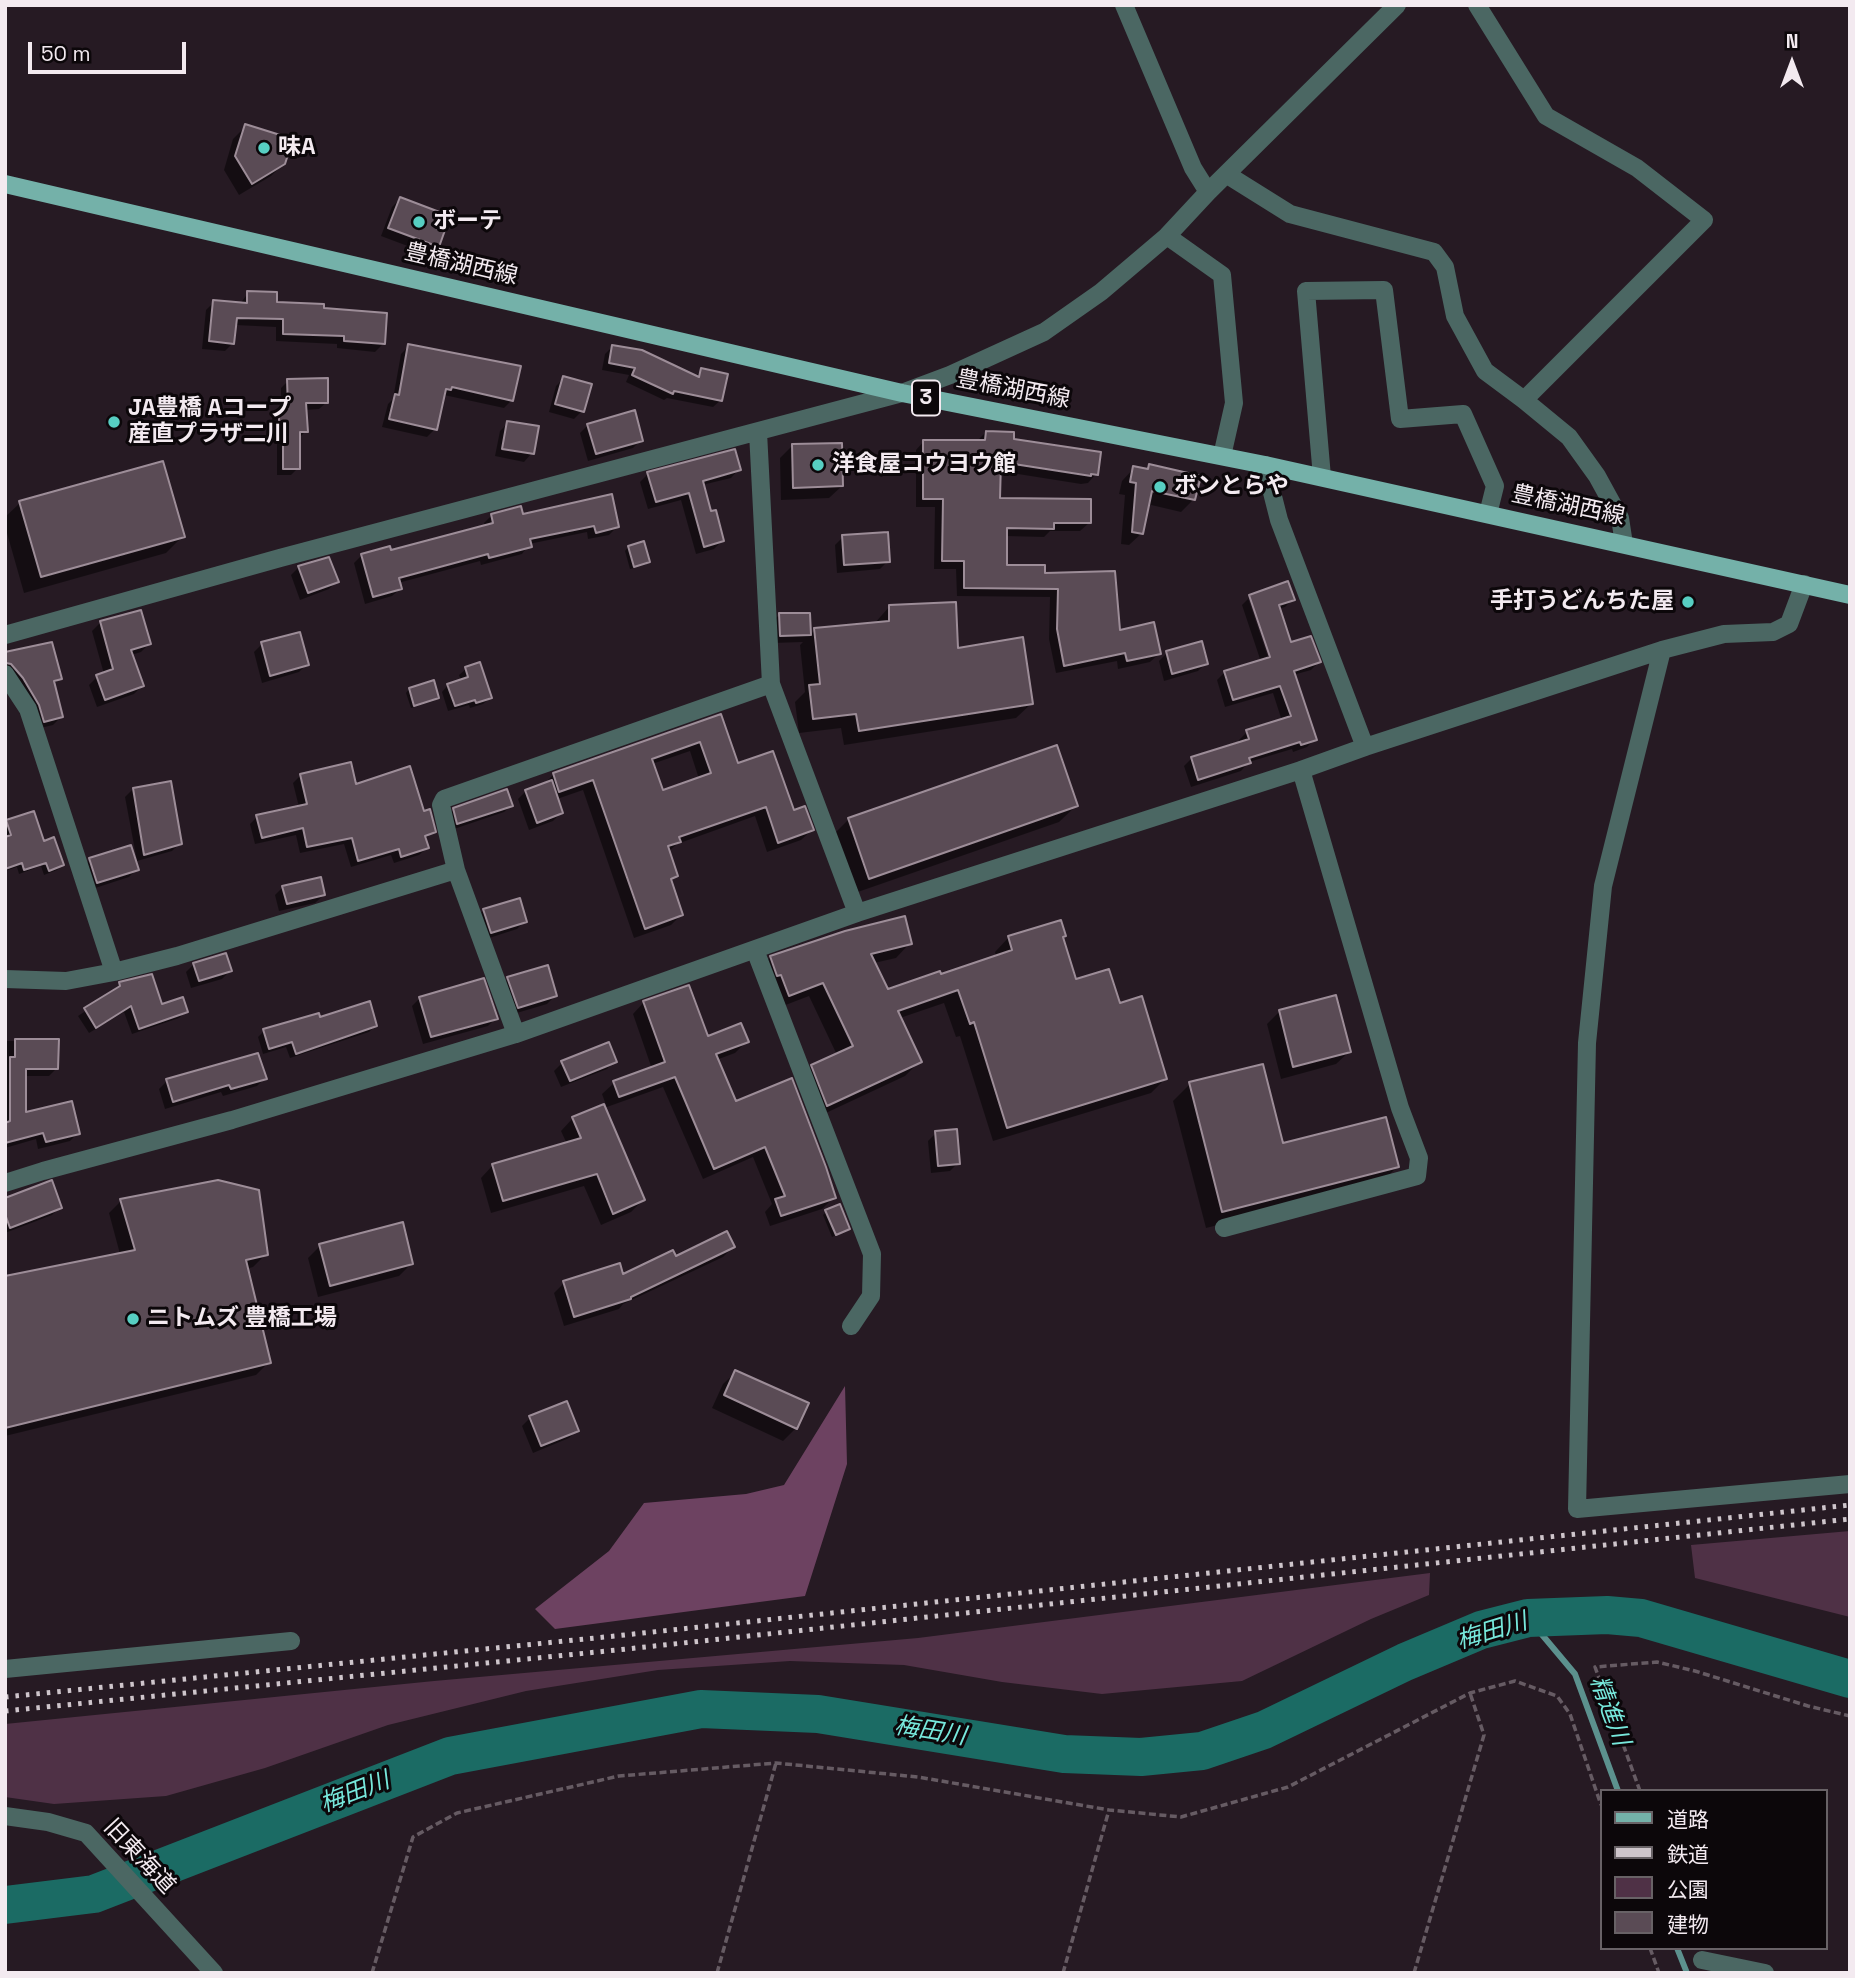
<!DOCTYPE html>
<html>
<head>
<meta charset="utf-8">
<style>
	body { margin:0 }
	#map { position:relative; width:1855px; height:1978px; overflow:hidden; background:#261a23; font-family:"Space Grotesk","Noto Sans JP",sans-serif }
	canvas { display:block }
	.frame { position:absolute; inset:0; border:7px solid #f3eaf0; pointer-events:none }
	.legend { position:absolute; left:1600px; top:1789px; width:228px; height:161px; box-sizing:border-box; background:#0c070a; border:2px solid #686266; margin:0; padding:9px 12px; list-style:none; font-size:21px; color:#f3eaf0 }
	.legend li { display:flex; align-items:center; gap:14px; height:35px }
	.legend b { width:35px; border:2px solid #686266 }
	.north { position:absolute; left:1757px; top:28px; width:70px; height:70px; -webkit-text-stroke:5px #0c070a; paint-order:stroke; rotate:0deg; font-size:19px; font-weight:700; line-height:28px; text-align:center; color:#f3eaf0 }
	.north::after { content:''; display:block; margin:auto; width:24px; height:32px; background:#f3eaf0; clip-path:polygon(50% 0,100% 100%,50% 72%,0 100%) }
	.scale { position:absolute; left:28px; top:42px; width:158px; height:32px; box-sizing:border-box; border:4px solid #f3eaf0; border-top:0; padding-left:9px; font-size:21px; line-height:24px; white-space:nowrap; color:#f3eaf0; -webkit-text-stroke:5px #0c070a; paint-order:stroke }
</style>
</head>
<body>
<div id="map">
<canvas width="1855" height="1978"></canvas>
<div class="frame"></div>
<ul class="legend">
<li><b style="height:9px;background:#74b1a9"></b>道路</li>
<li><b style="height:9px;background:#cec5cb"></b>鉄道</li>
<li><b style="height:19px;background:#4f3146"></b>公園</li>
<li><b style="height:19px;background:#5a4b55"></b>建物</li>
</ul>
<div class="north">N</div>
<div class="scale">50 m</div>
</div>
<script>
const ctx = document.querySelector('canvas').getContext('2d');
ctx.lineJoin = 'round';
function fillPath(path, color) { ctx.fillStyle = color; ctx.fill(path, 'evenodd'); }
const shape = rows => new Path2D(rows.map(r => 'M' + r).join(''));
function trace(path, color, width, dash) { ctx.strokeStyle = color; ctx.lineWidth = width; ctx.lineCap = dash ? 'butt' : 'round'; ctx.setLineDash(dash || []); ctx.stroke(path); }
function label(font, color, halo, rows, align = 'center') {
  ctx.font = font + ' "Space Grotesk","Noto Sans JP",sans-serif'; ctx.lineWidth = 6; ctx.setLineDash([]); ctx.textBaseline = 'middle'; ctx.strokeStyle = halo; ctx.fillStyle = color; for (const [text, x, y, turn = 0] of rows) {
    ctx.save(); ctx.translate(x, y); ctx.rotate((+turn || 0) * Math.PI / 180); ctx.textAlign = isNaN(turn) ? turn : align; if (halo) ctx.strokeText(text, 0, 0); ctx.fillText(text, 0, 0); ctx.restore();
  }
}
fillPath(shape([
	[1850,1531,1850,1617,1695,1578,1691,1545],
	[1430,1573,1429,1595,1371,1619,1242,1681,1102,1694,1002,1682,904,1665,790,1661,658,1670,526,1691,388,1725,265,1768,166,1796,54,1804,5,1797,5,1724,434,1681,918,1638]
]), '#4f3146');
fillPath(shape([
	[845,1386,847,1464,805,1596,555,1629,535,1609,609,1551,644,1503,746,1494,784,1485]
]), '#6d4261');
fillPath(shape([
	[246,126,284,163,271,176,239,195,224,170,233,139],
	[400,199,437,246,429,254,381,236,392,207],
	[248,293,275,304,322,310,383,344,375,352,337,348,337,344,276,341,276,327,235,325,233,343,225,351,202,349,206,310,214,302,240,304],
	[409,346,512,400,504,408,444,395,435,429,427,437,382,427,388,404,393,399,401,354],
	[612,347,695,377,702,370,721,400,713,407,667,398,664,400,626,382,629,375,602,370,605,354],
	[564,378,582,411,574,419,549,412,556,386],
	[288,381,327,402,319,409,305,410,306,431,298,439,298,468,291,475,277,475,277,440,273,440,272,418,281,410,281,388],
	[508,423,532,453,524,462,495,456,500,431],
	[588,425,641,440,633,448,588,461,580,433],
	[986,432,1096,474,1088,483,1081,484,999,471,999,499,1089,523,1080,531,1050,531,1044,537,1005,536,1005,566,1043,575,1118,632,1159,654,1150,662,1118,669,1117,661,1056,673,1049,639,1050,597,957,596,956,569,934,569,935,507,916,507,916,450,924,441,977,441],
	[792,446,842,486,829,498,781,500,780,458],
	[1150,466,1194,499,1181,512,1147,504,1142,533,1129,545,1121,544,1125,495,1119,494,1122,481,1134,468,1146,470],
	[739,469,731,478,702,485,710,513,722,541,714,549,696,554,681,500,648,509,640,482,648,474],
	[20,503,183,536,166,553,24,593,5,526,5,517],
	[492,515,522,516,617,527,609,535,588,539,587,532,529,544,522,554,481,565,480,561,398,583,400,589,392,596,365,604,354,563,362,555,390,552,485,527,484,523],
	[843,537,888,561,880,569,837,573,835,545],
	[628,547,648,562,645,565,630,569,625,551],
	[299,567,337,581,329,589,300,600,291,575],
	[1250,597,1293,599,1285,607,1278,609,1290,644,1319,662,1311,670,1293,675,1315,739,1307,747,1293,752,1292,749,1249,762,1241,771,1191,787,1184,766,1192,758,1240,744,1239,740,1247,732,1282,721,1273,693,1225,707,1217,680,1225,672,1261,662,1242,605],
	[1248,598,1252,598,1274,665,1271,666],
	[889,607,957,650,1032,703,1016,718,844,745,841,728,799,733,795,702,805,692,800,645,803,642,772,643,771,623,779,615,809,615,809,636,815,630,874,624],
	[140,612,149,644,141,652,131,655,142,686,134,694,97,707,89,685,97,677,104,674,92,631,100,623],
	[262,644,307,664,299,672,262,683,254,652],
	[1167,653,1206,663,1198,671,1164,681,1159,661],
	[5,654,60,678,53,685,61,717,53,725,36,729,5,675],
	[466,669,490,698,483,704,470,708,469,705,448,711,442,692,448,685,461,681,459,675],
	[409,689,437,698,434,701,411,708,406,693],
	[720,716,737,765,812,830,801,840,767,852,755,816,677,844,668,852,676,876,670,882,681,915,671,925,634,938,583,790,557,799,561,813,553,821,529,830,518,799,526,791,543,785,554,774],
	[690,751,699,779,662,792,652,764],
	[300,776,355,786,423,814,434,831,424,840,427,848,419,855,394,863,391,855,351,867,344,844,300,853,296,835,255,844,250,824,257,817,299,807,293,783],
	[133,789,180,843,172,851,137,861,125,797],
	[511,806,504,812,451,830,448,816,454,809],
	[1076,806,1059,822,852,894,832,836,849,819],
	[33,813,43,843,62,865,57,870,44,875,41,866,19,874,17,867,5,871,5,822],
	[90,860,137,869,129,877,89,890,82,868],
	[283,887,324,895,315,903,279,911,275,895],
	[519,900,525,921,517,929,483,940,475,919,483,911],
	[845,932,910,943,896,958,874,963,887,991,996,957,995,952,1009,937,1061,938,1075,981,1119,1005,1165,1079,1151,1093,993,1141,960,1036,956,1037,944,1003,900,1018,920,1061,905,1076,813,1119,798,1080,812,1066,837,1055,809,996,775,1009,756,972,770,958],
	[194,964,230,971,222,979,191,988,186,972],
	[508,979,555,996,547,1004,510,1015,500,987],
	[120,984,161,1006,186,1011,179,1018,132,1034,124,1012,89,1033,78,1016,114,992],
	[420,998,496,1018,488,1026,423,1044,412,1006],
	[644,1002,707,1038,747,1041,735,1053,716,1060,735,1103,834,1197,822,1209,770,1226,765,1212,772,1204,753,1157,703,1179,663,1087,604,1108,643,1200,631,1212,601,1225,584,1186,491,1213,481,1178,493,1165,567,1144,561,1131,573,1118,606,1105,602,1094,614,1083,652,1069,633,1014],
	[1280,1011,1349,1052,1336,1064,1281,1079,1267,1024],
	[319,1019,375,1026,369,1032,290,1058,286,1047,263,1054,258,1037,264,1031],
	[5,1041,57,1041,57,1068,49,1076,24,1076,24,1114,78,1133,70,1141,38,1149,36,1139,5,1148],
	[615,1061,607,1069,561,1087,554,1071,562,1063],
	[265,1078,257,1086,223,1096,221,1092,165,1109,159,1089,167,1081],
	[1190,1084,1282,1145,1397,1167,1380,1184,1206,1228,1173,1101],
	[936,1133,958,1163,950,1171,931,1173,928,1141],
	[5,1199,60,1207,52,1215,5,1233],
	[121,1201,266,1254,253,1267,246,1269,269,1362,256,1375,5,1436,5,1278,120,1254,109,1213],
	[826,1212,848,1229,832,1237,823,1215],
	[320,1246,411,1264,399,1276,318,1297,308,1258],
	[733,1247,723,1257,623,1304,619,1309,564,1326,554,1293,564,1283,622,1277,676,1258],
	[736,1372,796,1428,783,1441,712,1408,723,1384],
	[566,1403,577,1430,569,1438,533,1453,522,1426,530,1418]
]), '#0007');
trace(shape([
	[1528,1618,1575,1674,1618,1791],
	[1677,1948,1687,1973]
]), '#5c918e', 6);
trace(shape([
	[5,1905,94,1894,450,1756,701,1709,818,1714,1064,1754,1141,1757,1202,1751,1264,1730,1405,1662,1481,1630,1528,1618,1607,1615,1641,1618,1850,1679]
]), '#1b6b64', 38);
const building = shape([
	[245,124,293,139,285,164,252,184,235,156,245,124],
	[400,197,450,216,439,247,388,228,400,197],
	[247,291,277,292,277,302,324,304,324,308,387,313,385,344,344,341,344,336,283,334,283,319,237,318,234,344,209,341,213,300,247,303,247,291],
	[408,344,521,366,513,401,452,387,451,390,446,389,437,430,389,419,395,394,399,395,408,344],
	[612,345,642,350,699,377,701,368,728,374,722,401,674,391,673,394,632,375,635,368,609,363,612,345],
	[563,376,592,384,584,412,555,404,563,376],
	[328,378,328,403,306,403,308,432,300,432,300,469,283,469,283,433,279,433,279,409,288,408,287,379,328,378],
	[635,410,643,441,596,454,587,424,635,410],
	[507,421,539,426,534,454,502,449,507,421],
	[986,431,1014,432,1014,439,1101,452,1098,475,1091,474,1091,476,1001,462,1000,498,1091,499,1091,523,1054,523,1054,529,1007,528,1007,565,1045,565,1045,573,1115,571,1120,630,1154,622,1161,654,1127,661,1125,653,1064,666,1057,629,1058,589,964,588,964,561,942,561,943,499,923,499,923,440,985,440,986,431],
	[842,443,843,486,793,488,792,444,842,443],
	[735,449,741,470,703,481,711,511,716,510,724,541,704,547,689,493,656,502,647,472,735,449],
	[163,461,185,537,41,577,19,501,163,461],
	[1149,464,1201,476,1195,500,1152,491,1143,534,1132,532,1136,483,1130,482,1133,466,1148,469,1149,464],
	[612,494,619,527,596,533,594,526,530,539,532,547,489,558,488,554,399,578,402,589,373,597,361,554,390,546,391,550,493,523,491,514,521,506,523,514,612,494],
	[888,532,890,562,844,565,842,535,888,532],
	[644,541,650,562,634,567,628,546,644,541],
	[329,557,339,582,308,593,298,566,329,557],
	[1288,581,1295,600,1279,605,1291,642,1311,636,1321,662,1294,671,1317,740,1301,745,1300,742,1249,758,1251,763,1198,780,1191,757,1249,739,1246,730,1291,716,1280,686,1233,700,1224,671,1270,657,1249,595,1288,581],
	[956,602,958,648,1023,637,1033,704,859,731,856,714,813,719,809,685,820,684,814,628,889,621,889,605,956,602],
	[141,610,151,644,131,650,144,686,105,700,96,675,113,669,100,621,141,610],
	[779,613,810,613,811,635,780,636,779,613],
	[300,632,309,665,270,676,261,642,300,632],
	[1202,641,1208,664,1172,674,1166,651,1202,641],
	[52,642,62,679,54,681,63,717,44,722,39,705,23,678,11,664,6,663,5,652,52,642],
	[480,662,492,698,476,703,475,700,455,706,447,684,468,677,465,667,480,662],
	[434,680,439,698,414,706,409,688,434,680],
	[721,714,738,763,773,751,794,810,805,806,814,830,778,843,766,807,679,837,681,842,668,846,678,876,671,879,683,915,645,929,593,780,559,792,553,773,721,714],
	[700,742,711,773,663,790,652,759,700,742],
	[1057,745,1078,806,869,879,848,818,1057,745],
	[351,762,356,784,410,766,424,811,430,809,436,832,425,836,429,848,401,857,399,849,358,861,352,838,307,847,303,828,262,838,256,815,307,804,300,774,351,762],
	[552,780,563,813,537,823,525,790,552,780],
	[171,781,182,844,144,855,133,788,171,781],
	[507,789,513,806,457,824,453,808,507,789],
	[34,811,44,841,54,837,64,865,49,871,46,863,24,870,22,863,5,869,5,837,11,835,6,820,34,811],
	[131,845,139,870,97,883,89,858,131,845],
	[321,877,325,895,287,904,282,886,321,877],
	[520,898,527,922,491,933,483,909,520,898],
	[905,916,912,944,871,954,888,989,940,971,941,974,1012,950,1008,936,1061,920,1066,936,1063,937,1076,979,1109,969,1120,1003,1142,996,1167,1079,1007,1128,974,1022,970,1024,958,990,898,1011,922,1062,827,1106,811,1065,853,1046,823,983,789,996,781,975,777,976,770,956,845,931,905,916],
	[226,953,232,971,199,981,193,963,226,953],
	[548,965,557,996,518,1008,507,977,548,965],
	[152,974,162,1004,183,997,188,1012,139,1029,131,1006,96,1028,84,1008,120,986,119,982,152,974],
	[484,978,498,1019,431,1037,419,997,484,978],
	[689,985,708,1036,741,1023,749,1042,716,1054,736,1101,792,1078,826,1167,836,1198,781,1216,775,1199,785,1196,765,1147,714,1169,675,1077,619,1097,613,1081,665,1062,643,1001,689,985],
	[1336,995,1351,1052,1293,1067,1279,1010,1336,995],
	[370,1001,377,1026,296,1054,292,1042,269,1049,263,1029,319,1013,320,1017,370,1001],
	[15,1039,59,1039,58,1069,26,1069,26,1112,72,1101,80,1134,46,1142,43,1133,5,1143,5,1123,10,1121,10,1057,15,1057,15,1039],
	[609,1042,617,1062,570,1081,561,1061,609,1042],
	[258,1053,267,1079,231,1089,229,1085,173,1102,166,1079,258,1053],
	[1263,1064,1283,1143,1386,1117,1399,1167,1222,1212,1189,1082,1263,1064],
	[604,1104,645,1200,613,1214,597,1174,503,1201,492,1164,581,1138,572,1117,604,1104],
	[957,1129,960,1164,938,1166,935,1131,957,1129],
	[52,1180,62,1208,10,1228,5,1214,5,1198,52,1180],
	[218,1180,259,1190,268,1255,246,1260,271,1363,5,1428,5,1276,135,1250,120,1199,218,1180],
	[840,1204,850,1229,836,1235,825,1210,840,1204],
	[403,1222,413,1264,330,1286,319,1244,403,1222],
	[727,1231,735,1247,631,1297,631,1299,574,1317,563,1281,620,1263,623,1274,673,1250,676,1256,727,1231],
	[735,1370,809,1403,797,1429,724,1395,735,1370],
	[567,1401,579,1431,541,1446,529,1416,567,1401]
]);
fillPath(building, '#5a4b55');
trace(building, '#9d8d98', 2);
trace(shape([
	[1640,1791,1595,1667,1657,1662,1695,1671,1808,1706,1850,1716],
	[1650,1948,1659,1973],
	[372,1973,413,1837,457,1813,619,1776,776,1763,918,1777,1109,1810,1181,1817,1288,1787,1470,1693,1515,1681,1557,1696,1570,1714,1601,1805],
	[717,1973,776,1763],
	[1063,1973,1109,1810],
	[1414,1973,1484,1735,1470,1693]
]), '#665b63', 3.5, [7, 3.5]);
trace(shape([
	[1124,5,1193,168,1208,192],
	[1477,5,1546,116,1637,168,1704,220,1524,400],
	[1226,174,1290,214,1434,252,1445,267,1455,316,1485,371,1524,400,1569,437,1597,476,1620,518,1624,544],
	[1167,236,1222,275,1234,403,1222,456],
	[758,432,771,684,857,913],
	[1265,465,1279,520,1365,747],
	[1322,477,1306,291,1384,290,1400,419,1463,414,1495,486,1488,514],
	[5,635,280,558,902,393,950,375,1044,332,1101,292,1167,236,1208,192,1397,5],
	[1662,650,1603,886,1587,1043,1577,1509,1850,1484],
	[5,674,28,709,114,972],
	[755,950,872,1254,871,1296,851,1326],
	[5,979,66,981,114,972,177,956,456,870],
	[516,1034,456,870,441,805,444,799,771,684],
	[5,1183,43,1171,232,1120,516,1034,857,913,1301,770,1365,747,1662,650,1724,634,1773,632,1789,624,1804,584],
	[1224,1228,1417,1176,1419,1158,1400,1108,1301,770],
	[5,1669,291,1641],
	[5,1816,48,1822,86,1833,214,1973],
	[1702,1960,1765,1973]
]), '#4b6763', 18);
trace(shape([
	[5,184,902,393,1265,465,1850,595]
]), '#74b1a9', 18);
trace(shape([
	[5,1697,615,1636,1850,1505],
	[5,1711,617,1650,1850,1519]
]), '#cec5cb', 5, [3.5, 7]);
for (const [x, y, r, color] of [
	[264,148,7,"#57cec2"],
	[419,222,7,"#57cec2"],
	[114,422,7,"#57cec2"],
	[818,465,7,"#57cec2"],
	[1160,487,7,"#57cec2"],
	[1688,602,7,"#57cec2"],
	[133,1319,7,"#57cec2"]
]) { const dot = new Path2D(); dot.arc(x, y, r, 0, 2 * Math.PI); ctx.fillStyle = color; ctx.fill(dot); trace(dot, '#0c070a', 2.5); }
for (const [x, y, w] of [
	[926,398,28]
]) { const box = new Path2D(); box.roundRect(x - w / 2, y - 17.5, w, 35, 5); ctx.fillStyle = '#0c070a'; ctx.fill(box); trace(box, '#f3eaf0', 2); }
label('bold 21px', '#f3eaf0', null, [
	["3",926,398]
]);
label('bold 23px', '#f3eaf0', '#0c070a', [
	["味A",278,148],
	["ボーテ",433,222],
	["JA豊橋 Aコープ",128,409],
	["産直プラザ二川",128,435],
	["洋食屋コウヨウ館",832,465],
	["ボンとらや",1174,487],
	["手打うどんちた屋",1674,602,"right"],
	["ニトムズ 豊橋工場",147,1319]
], 'left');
label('23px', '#f3eaf0', '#0c070a', [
	["豊橋湖西線",461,265,13],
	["豊橋湖西線",1013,390,11],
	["豊橋湖西線",1568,506,12],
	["旧東海道",139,1857,47]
]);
label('italic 24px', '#77e8dc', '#0c070a', [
	["梅田川",1492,1632,-17],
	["精進川",1609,1711,70],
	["梅田川",930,1732,9],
	["梅田川",355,1793,-21]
]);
</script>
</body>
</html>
